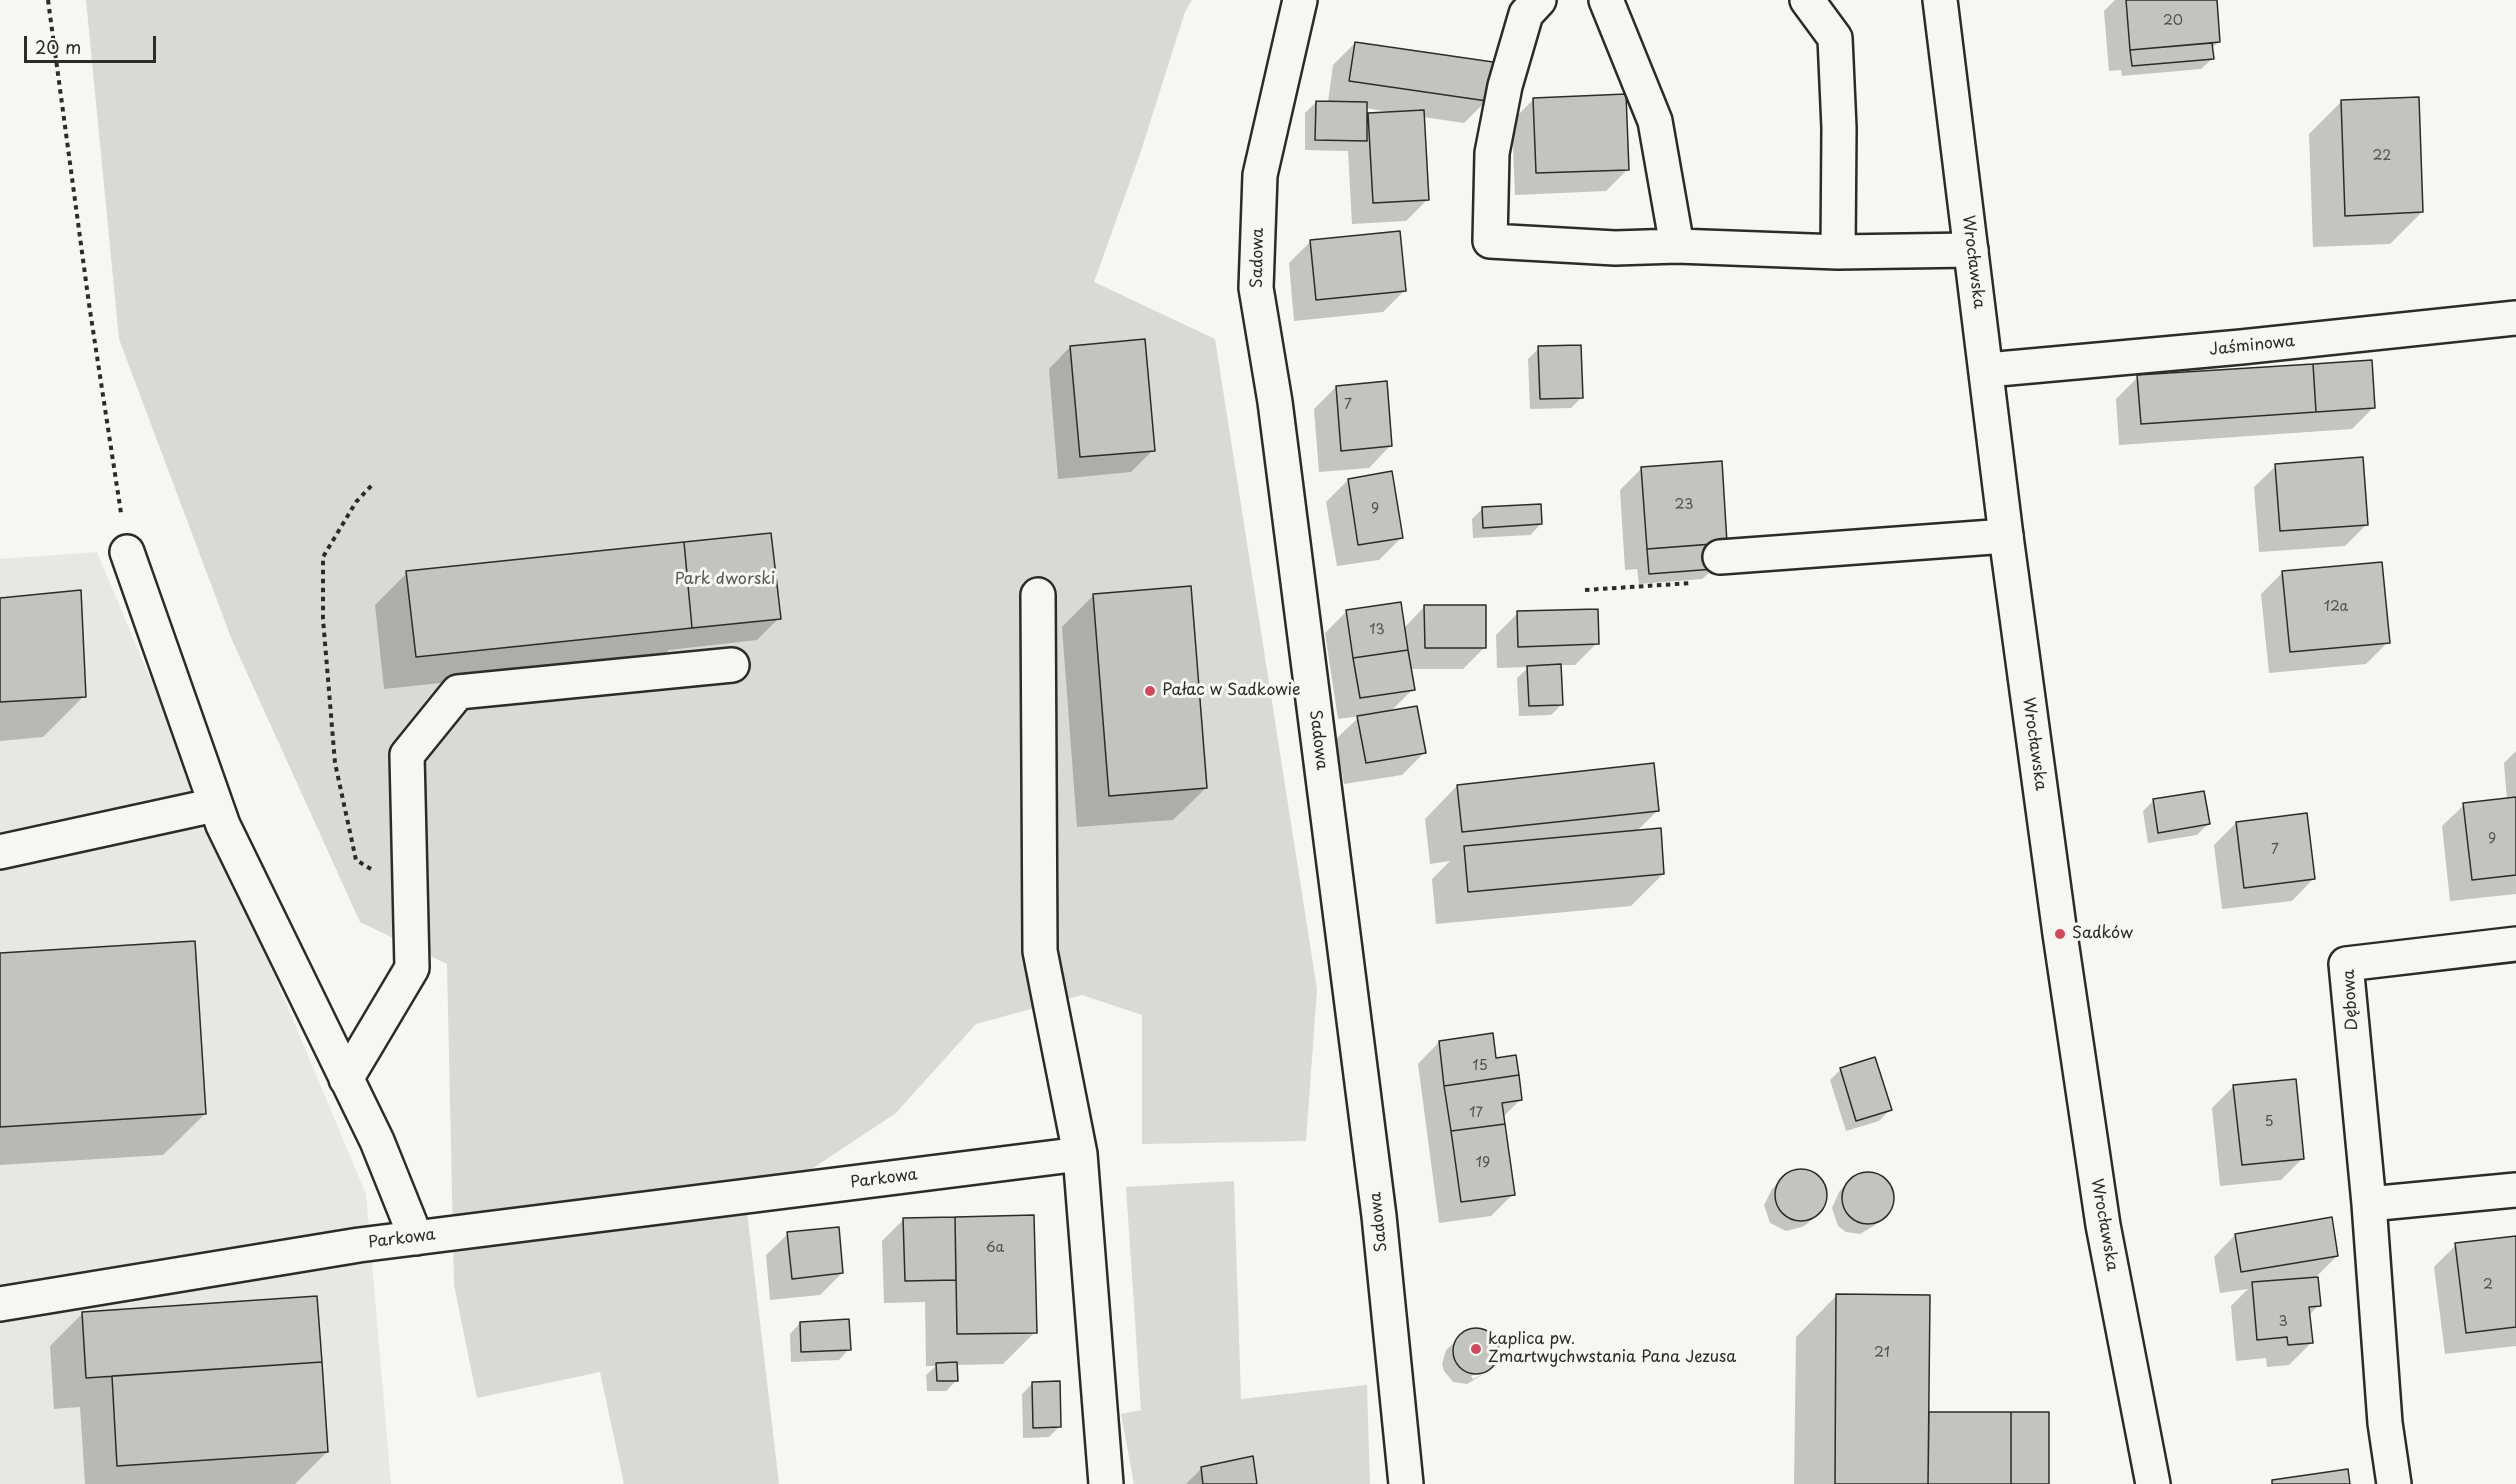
<!DOCTYPE html>
<html>
<head>
<meta charset="utf-8">
<style>
	body { margin:0 }
	#map { position:relative; width:2516px; height:1484px; overflow:hidden; background:#f6f6f2; font-family:"Playpen Sans",sans-serif }
	canvas { display:block }
	.scale { position:absolute; left:24px; top:36px; width:132px; height:27px; box-sizing:border-box; border:3px solid #2b2b2b; border-top:0; padding-left:8px; font-size:18px; line-height:21px; white-space:nowrap; color:#2b2b2b; -webkit-text-stroke:4px #f6f6f2; paint-order:stroke }
</style>
</head>
<body>
<div id="map">
<canvas width="2516" height="1484"></canvas>
<div class="scale">20 m</div>
</div>
<script>
const ctx = document.querySelector('canvas').getContext('2d');
ctx.lineJoin = 'round';
function fillPath(path, color) { ctx.fillStyle = color; ctx.fill(path, 'evenodd'); }
const shape = rows => new Path2D(rows.map(r => 'M' + r).join(''));
function trace(path, color, width, dash) { ctx.strokeStyle = color; ctx.lineWidth = width; ctx.lineCap = dash ? 'butt' : 'round'; ctx.setLineDash(dash || []); ctx.stroke(path); }
function label(font, color, halo, rows, align = 'center') {
  ctx.font = font + ' "Playpen Sans",sans-serif'; ctx.lineWidth = 6; ctx.setLineDash([]); ctx.textBaseline = 'middle'; ctx.strokeStyle = halo; ctx.fillStyle = color; for (const [text, x, y, turn = 0] of rows) {
    ctx.save(); ctx.translate(x, y); ctx.rotate((+turn || 0) * Math.PI / 180); ctx.textAlign = isNaN(turn) ? turn : align; if (halo) ctx.strokeText(text, 0, 0); ctx.fillText(text, 0, 0); ctx.restore();
  }
}
fillPath(shape([
	[97,552,366,1194,391,1484,0,1484,0,559]
]), '#e7e7e3');
fillPath(shape([
	[86,0,1192,0,1185,12,1140,154,1094,282,1215,339,1317,989,1306,1141,1142,1144,1142,1015,1082,995,976,1024,896,1113,747,1212,779,1484,624,1484,600,1372,477,1398,454,1285,447,964,360,922,232,640,119,339],
	[1234,1181,1241,1399,1367,1385,1370,1484,1134,1484,1121,1414,1141,1410,1126,1187]
]), '#d9d9d5');
fillPath(shape([
	[2115,0,2215,0,2219,41,2211,49,2212,59,2201,69,2122,76,2121,70,2109,71,2104,11],
	[1355,43,1486,101,1464,123,1423,117,1428,199,1406,221,1352,224,1348,151,1305,150,1305,113,1316,102,1328,102,1333,65],
	[1366,108,1389,112,1389,113,1369,114,1366,117],
	[1534,99,1628,169,1606,191,1515,195,1512,121],
	[2341,102,2422,212,2390,244,2313,247,2309,134],
	[1311,241,1404,291,1383,312,1294,321,1289,263],
	[1070,347,1153,450,1131,472,1058,479,1049,369],
	[1539,348,1582,397,1571,408,1530,409,1528,359],
	[2138,377,2374,407,2352,429,2119,445,2116,399],
	[1336,387,1390,446,1369,468,1319,472,1314,409],
	[2276,466,2367,524,2345,546,2259,552,2254,487],
	[1642,468,1713,569,1702,579,1639,584,1637,569,1625,570,1620,490],
	[1348,480,1401,538,1379,560,1337,566,1326,502],
	[1483,508,1541,524,1530,535,1473,538,1472,519],
	[2283,572,2388,642,2366,664,2269,673,2261,594],
	[407,573,779,618,757,640,669,650,659,660,384,689,375,605],
	[1094,595,1206,788,1173,820,1077,827,1062,627],
	[0,599,84,696,43,737,0,741],
	[1425,606,1485,647,1463,669,1410,669,1413,689,1390,712,1424,753,1402,775,1344,784,1336,739,1360,716,1338,719,1325,633,1347,611,1404,628],
	[1518,613,1597,643,1575,665,1559,665,1562,704,1551,715,1519,716,1517,678,1529,667,1497,668,1496,635],
	[2516,751,2516,894,2450,901,2442,826,2464,805,2507,800,2504,763],
	[1457,786,1658,810,1636,832,1663,874,1631,906,1436,924,1432,879,1450,861,1430,864,1425,819],
	[2154,800,2208,824,2197,835,2148,843,2143,811],
	[2236,823,2313,879,2292,901,2222,909,2214,845],
	[0,954,205,1114,163,1155,0,1165],
	[1439,1042,1495,1059,1521,1099,1502,1118,1513,1194,1491,1216,1439,1223,1418,1064],
	[1841,1069,1890,1110,1879,1121,1846,1131,1830,1080],
	[2234,1086,2303,1158,2281,1180,2220,1186,2212,1108],
	[1796,1171,1804,1171,1820,1179,1825,1194,1819,1212,1808,1223,1802,1227,1786,1231,1770,1223,1764,1205,1772,1189,1783,1177],
	[1872,1173,1887,1182,1892,1197,1891,1207,1875,1225,1860,1234,1846,1232,1838,1226,1832,1208,1839,1192,1850,1180,1863,1174],
	[1033,1217,1035,1332,1003,1364,956,1365,957,1380,946,1391,927,1391,926,1375,936,1366,926,1366,925,1302,884,1303,882,1241,904,1219],
	[788,1234,842,1273,820,1295,770,1300,766,1255],
	[2235,1235,2337,1256,2314,1279,2319,1305,2308,1316,2311,1343,2289,1365,2267,1367,2266,1358,2236,1361,2231,1306,2248,1289,2220,1293,2214,1257],
	[2516,1237,2516,1346,2445,1354,2434,1267,2456,1245],
	[1837,1295,1927,1413,2011,1414,2048,1484,1794,1484,1796,1337],
	[82,1314,327,1452,295,1484,85,1484,80,1407,54,1409,50,1346],
	[800,1323,849,1349,839,1360,791,1362,790,1334],
	[1469,1330,1484,1330,1489,1334,1497,1346,1495,1361,1487,1371,1487,1369,1471,1376,1473,1379,1485,1373,1467,1384,1453,1382,1444,1371,1442,1364,1446,1350],
	[1033,1383,1059,1427,1049,1437,1023,1438,1022,1394],
	[1201,1469,1256,1484,1186,1484]
]), '#0003');
const building = shape([
	[2126,0,2217,0,2220,42,2130,50,2126,0],
	[1355,42,1493,62,1487,101,1349,81,1355,42],
	[2212,43,2214,59,2132,66,2130,50,2212,43],
	[1626,94,1629,170,1536,173,1533,98,1626,94],
	[2419,97,2423,212,2345,216,2341,100,2419,97],
	[1316,101,1367,102,1367,141,1315,140,1316,101],
	[1424,110,1429,200,1373,203,1368,113,1424,110],
	[1400,231,1406,291,1316,300,1310,240,1400,231],
	[1145,339,1155,451,1080,457,1070,346,1145,339],
	[1581,345,1583,398,1540,399,1538,346,1581,345],
	[2372,360,2375,408,2316,412,2313,364,2372,360],
	[2313,364,2316,412,2141,424,2137,375,2313,364],
	[1387,381,1392,446,1341,451,1336,386,1387,381],
	[2363,457,2368,525,2280,531,2275,464,2363,457],
	[1722,461,1727,543,1647,549,1641,467,1722,461],
	[1392,471,1403,538,1358,545,1348,479,1392,471],
	[1541,504,1542,524,1483,528,1482,507,1541,504],
	[771,533,781,619,692,628,684,542,771,533],
	[684,542,692,628,416,657,406,571,684,542],
	[1712,544,1714,569,1649,574,1647,549,1712,544],
	[2382,562,2390,643,2290,652,2282,571,2382,562],
	[1191,586,1207,788,1109,796,1093,594,1191,586],
	[81,590,86,697,0,702,0,598,81,590],
	[1401,602,1408,650,1353,658,1346,610,1401,602],
	[1424,605,1486,605,1486,648,1425,648,1424,605],
	[1598,609,1599,644,1518,647,1517,611,1598,609],
	[1408,650,1415,690,1360,698,1353,658,1408,650],
	[1561,664,1563,705,1529,706,1527,666,1561,664],
	[1417,706,1426,753,1366,763,1357,716,1417,706],
	[1654,763,1659,811,1462,832,1457,785,1654,763],
	[2204,791,2210,824,2158,833,2153,799,2204,791],
	[2516,797,2516,875,2472,880,2463,803,2516,797],
	[2307,813,2315,879,2244,888,2236,822,2307,813],
	[1661,828,1664,874,1468,892,1464,846,1661,828],
	[195,941,206,1114,0,1127,0,953,195,941],
	[1493,1033,1496,1058,1516,1055,1519,1075,1444,1086,1439,1041,1493,1033],
	[1875,1057,1892,1110,1856,1121,1840,1068,1875,1057],
	[1519,1075,1522,1100,1502,1103,1505,1124,1451,1131,1444,1086,1519,1075],
	[2296,1079,2304,1159,2242,1165,2233,1085,2296,1079],
	[1505,1124,1515,1195,1461,1202,1451,1131,1505,1124],
	'1775 1195a26 26 0 1 1 52 0a26 26 0 1 1-52 0Z',
	'1842 1198a26 26 0 1 1 52 0a26 26 0 1 1-52 0Z',
	[1034,1215,1037,1333,957,1334,955,1217,1034,1215],
	[955,1217,956,1280,905,1281,903,1218,955,1217],
	[2332,1217,2338,1256,2241,1272,2235,1234,2332,1217],
	[839,1227,843,1273,792,1279,787,1232,839,1227],
	[2516,1236,2516,1327,2466,1333,2455,1243,2516,1236],
	[2318,1277,2321,1306,2309,1307,2313,1343,2288,1345,2287,1337,2257,1340,2252,1282,2318,1277],
	[1836,1294,1930,1295,1928,1484,1835,1484,1836,1294],
	[317,1296,322,1362,86,1378,82,1312,317,1296],
	[849,1319,851,1350,801,1352,800,1322,849,1319],
	'1453 1351a23 23 0 1 1 46 0a23 23 0 1 1-46 0Z',
	[322,1362,328,1452,117,1466,112,1376,322,1362],
	[957,1362,958,1381,937,1381,936,1363,957,1362],
	[1060,1381,1061,1427,1033,1428,1032,1382,1060,1381],
	[1929,1412,2011,1412,2011,1484,1928,1484,1929,1412],
	[2011,1412,2049,1412,2049,1484,2011,1484,2011,1412],
	[1253,1456,1257,1484,1203,1484,1201,1467,1253,1456],
	[2348,1469,2350,1484,2272,1484,2272,1480,2348,1469]
]);
fillPath(building, '#c3c3c0');
trace(building, '#2b2b2b', 1.5);
const minor = shape([
	[1300,0,1260,175,1256,288,1275,402,1379,1216,1406,1484],
	[1539,0,1526,14,1505,86,1492,153,1490,241,1615,248,1677,246,1838,252,1971,250],
	[1606,0,1655,121,1677,246],
	[1807,0,1835,38,1839,128,1838,252],
	[1987,370,2241,347,2516,318],
	[127,552,223,825,377,1141,416,1238],
	[1720,557,2006,536],
	[1038,595,1040,951,1080,1154],
	[0,852,215,805],
	[346,1079,412,968,407,755,458,692,732,665],
	[2369,1204,2516,1190],
	[0,1304,359,1245,1080,1154,1106,1484],
	[2394,1484,2385,1423,2369,1204,2346,964,2516,944]
]);
const major = shape([
	[1940,0,2006,536,2060,934,2103,1225,2153,1484]
]);
trace(minor, '#2b2b2b', 38);
trace(major, '#2b2b2b', 38);
trace(shape([
	[48,0,89,304,121,513],
	[1585,590,1692,583],
	[371,869,356,860,335,763,323,619,323,557,356,502,373,484]
]), '#2b2b2b', 4, [4.5, 4.5]);
trace(minor, '#f6f6f2', 33);
trace(major, '#f6f6f2', 33);
for (const [x, y, r, color] of [
	[1150,691,6,"#d1495b"],
	[2060,934,6,"#d1495b"],
	[1476,1349,6,"#d1495b"]
]) { const dot = new Path2D(); dot.arc(x, y, r, 0, 2 * Math.PI); ctx.fillStyle = color; ctx.fill(dot); trace(dot, '#f6f6f2', 2); }
label('14px', '#515150', null, [
	["20",2173,21],
	["22",2382,156],
	["7",1348,405],
	["23",1684,505],
	["9",1375,509],
	["12a",2336,607],
	["13",1377,630],
	["9",2492,839],
	["7",2275,850],
	["15",1480,1066],
	["17",1476,1113],
	["5",2269,1122],
	["19",1483,1163],
	["6a",995,1248],
	["2",2488,1285],
	["3",2283,1322],
	["21",1882,1353]
]);
label('16px', '#2b2b2b', '#f6f6f2', [
	["Sadowa",1258,258,-89],
	["Wrocławska",1973,262,83],
	["Jaśminowa",2252,346,-6],
	["Sadowa",1318,740,83],
	["Wrocławska",2034,744,82],
	["Dębowa",2351,1000,-93],
	["Parkowa",884,1179,-7],
	["Sadowa",1379,1222,-96],
	["Wrocławska",2104,1225,80],
	["Parkowa",402,1239,-7]
]);
label('16px', '#565656', '#f6f6f2', [
	["Park dworski",725,580]
]);
label('16px', '#2b2b2b', '#f6f6f2', [
	["Pałac w Sadkowie",1162,691],
	["Sadków",2072,934],
	["kaplica pw.",1488,1340],
	["Zmartwychwstania Pana Jezusa",1488,1358]
], 'left');
</script>
</body>
</html>
